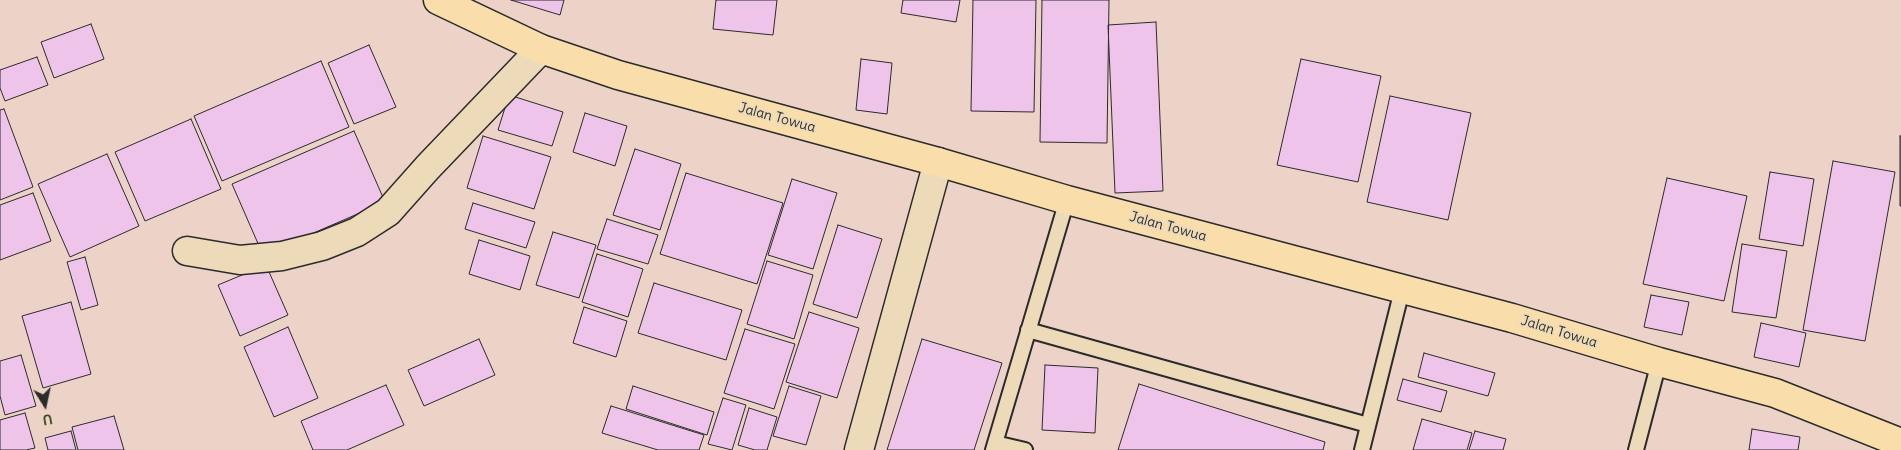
<!DOCTYPE html>
<html>
<head>
<meta charset="utf-8">
<style>
	body { margin:0 }
	#map { position:relative; width:1901px; height:450px; overflow:hidden; background:#edd3c7; font-family:Delius,sans-serif }
	canvas { display:block }
	.north { position:absolute; left:20px; top:380px; width:50px; height:50px; -webkit-text-stroke:4px #ecdab8; paint-order:stroke; rotate:170deg; font-size:14px; font-weight:700; line-height:20px; text-align:center; color:#2b2b2b }
	.north::after { content:''; display:block; margin:auto; width:18px; height:22px; background:#2b2b2b; clip-path:polygon(50% 0,100% 100%,50% 72%,0 100%) }
</style>
</head>
<body>
<div id="map">
<canvas width="1901" height="450"></canvas>
<div class="north">U</div>
</div>
<script>
const ctx = document.querySelector('canvas').getContext('2d');
ctx.lineJoin = 'round';
function fillPath(path, color) { ctx.fillStyle = color; ctx.fill(path, 'evenodd'); }
const shape = rows => new Path2D(rows.map(r => 'M' + r).join(''));
function trace(path, color, width, dash) { ctx.strokeStyle = color; ctx.lineWidth = width; ctx.lineCap = dash ? 'butt' : 'round'; ctx.setLineDash(dash || []); ctx.stroke(path); }
function label(font, color, halo, rows, align = 'center') {
  ctx.font = font + ' Delius,sans-serif'; ctx.lineWidth = 4; ctx.setLineDash([]); ctx.textBaseline = 'middle'; ctx.strokeStyle = halo; ctx.fillStyle = color; for (const [text, x, y, turn = 0] of rows) {
    ctx.save(); ctx.translate(x, y); ctx.rotate((+turn || 0) * Math.PI / 180); ctx.textAlign = isNaN(turn) ? turn : align; if (halo) ctx.strokeText(text, 0, 0); ctx.fillText(text, 0, 0); ctx.restore();
  }
}
const building = shape([
	[511,0,564,0,560,15,511,0],
	[716,0,777,0,773,35,713,29,716,0],
	[903,0,960,0,956,22,901,13,903,0],
	[973,0,1036,0,1034,112,971,111,973,0],
	[1042,0,1109,0,1107,143,1040,142,1042,0],
	[1156,22,1163,191,1115,193,1108,25,1156,22],
	[91,24,104,59,54,78,41,42,91,24],
	[369,45,396,107,354,124,328,63,369,45],
	[37,57,48,85,5,101,0,88,0,70,37,57],
	[861,59,892,63,887,114,856,110,861,59],
	[1301,59,1381,76,1358,182,1277,165,1301,59],
	[321,61,349,127,222,181,194,116,321,61],
	[509,95,563,112,552,146,498,130,509,95],
	[1390,96,1471,113,1448,220,1367,202,1390,96],
	[4,109,33,187,0,200,0,110,4,109],
	[585,113,627,126,615,166,573,152,585,113],
	[191,119,221,189,145,221,115,152,191,119],
	[354,131,385,202,263,255,232,184,354,131],
	[483,136,551,157,534,209,467,188,483,136],
	[1900,136,1901,136,1901,206,1900,206,1900,136],
	[635,149,681,164,660,230,613,215,635,149],
	[107,154,139,226,70,257,38,184,107,154],
	[1833,161,1895,172,1865,341,1803,330,1833,161],
	[1770,172,1814,179,1803,246,1759,239,1770,172],
	[686,173,783,203,757,284,660,254,686,173],
	[1667,178,1747,196,1724,301,1643,284,1667,178],
	[792,179,837,193,813,269,768,255,792,179],
	[33,193,51,241,0,260,0,205,33,193],
	[473,203,535,222,526,248,465,229,473,203],
	[607,219,658,235,648,264,597,249,607,219],
	[838,225,882,239,857,318,813,304,838,225],
	[553,232,596,245,579,298,536,285,553,232],
	[479,240,530,256,520,290,469,274,479,240],
	[1742,244,1787,251,1776,318,1732,312,1742,244],
	[597,254,643,269,628,317,582,302,597,254],
	[85,257,98,305,81,310,67,262,85,257],
	[767,261,813,275,794,339,747,324,767,261],
	[266,265,288,315,240,336,218,285,266,265],
	[654,283,742,310,726,360,638,333,654,283],
	[1651,295,1689,302,1682,335,1644,327,1651,295],
	[71,302,91,374,43,388,22,316,71,302],
	[584,307,627,321,616,357,573,343,584,307],
	[809,312,859,328,837,398,786,382,809,312],
	[1761,323,1806,333,1799,367,1754,357,1761,323],
	[288,327,318,398,274,417,244,347,288,327],
	[745,329,795,344,774,409,724,393,745,329],
	[479,339,495,375,424,406,408,370,479,339],
	[922,339,1002,363,974,450,887,450,922,339],
	[1424,353,1495,373,1488,396,1418,377,1424,353],
	[21,355,36,406,5,415,0,396,0,361,21,355],
	[1045,365,1098,368,1095,433,1042,430,1045,365],
	[1403,379,1447,391,1441,412,1397,400,1403,379],
	[1139,384,1325,442,1323,450,1118,450,1139,384],
	[386,385,404,425,347,450,313,450,301,421,386,385],
	[633,386,714,412,707,435,626,409,633,386],
	[789,386,821,396,806,445,773,436,789,386],
	[723,398,746,405,732,450,708,444,723,398],
	[611,406,704,435,699,450,658,450,602,433,611,406],
	[749,408,777,417,767,450,755,450,738,445,749,408],
	[25,413,35,448,26,450,0,450,0,420,25,413],
	[114,416,124,450,78,450,72,427,114,416],
	[1422,419,1472,433,1467,450,1413,450,1422,419],
	[1752,429,1800,437,1798,450,1749,450,1752,429],
	[71,431,76,450,48,450,45,438,71,431],
	[1475,431,1506,439,1503,450,1469,450,1475,431]
]);
fillPath(building, '#efc4ea');
trace(building, '#2b2b2b', 1);
const service = shape([
	[1028,330,1368,425],
	[995,443,1025,450],
	[993,450,1067,200],
	[1362,450,1402,290],
	[1636,450,1659,362]
]);
const minor = shape([
	[187,251,240,260,282,256,322,246,357,232,388,212,428,167,541,49],
	[859,450,938,162]
]);
const primary = shape([
	[438,0,541,49,618,75,938,162,1067,200,1512,318,1659,362,1775,393,1901,443]
]);
trace(service, '#2b2b2b', 18);
trace(minor, '#2b2b2b', 31);
trace(primary, '#2b2b2b', 31);
trace(service, '#ecdab8', 14);
trace(minor, '#ecdab8', 28);
trace(primary, '#f9deab', 28);
label('14px', '#2b2b2b', '#ecdab8', [
	["Jalan Towua",777,118,15],
	["Jalan Towua",1168,227,15],
	["Jalan Towua",1559,332,17]
]);
</script>
</body>
</html>
